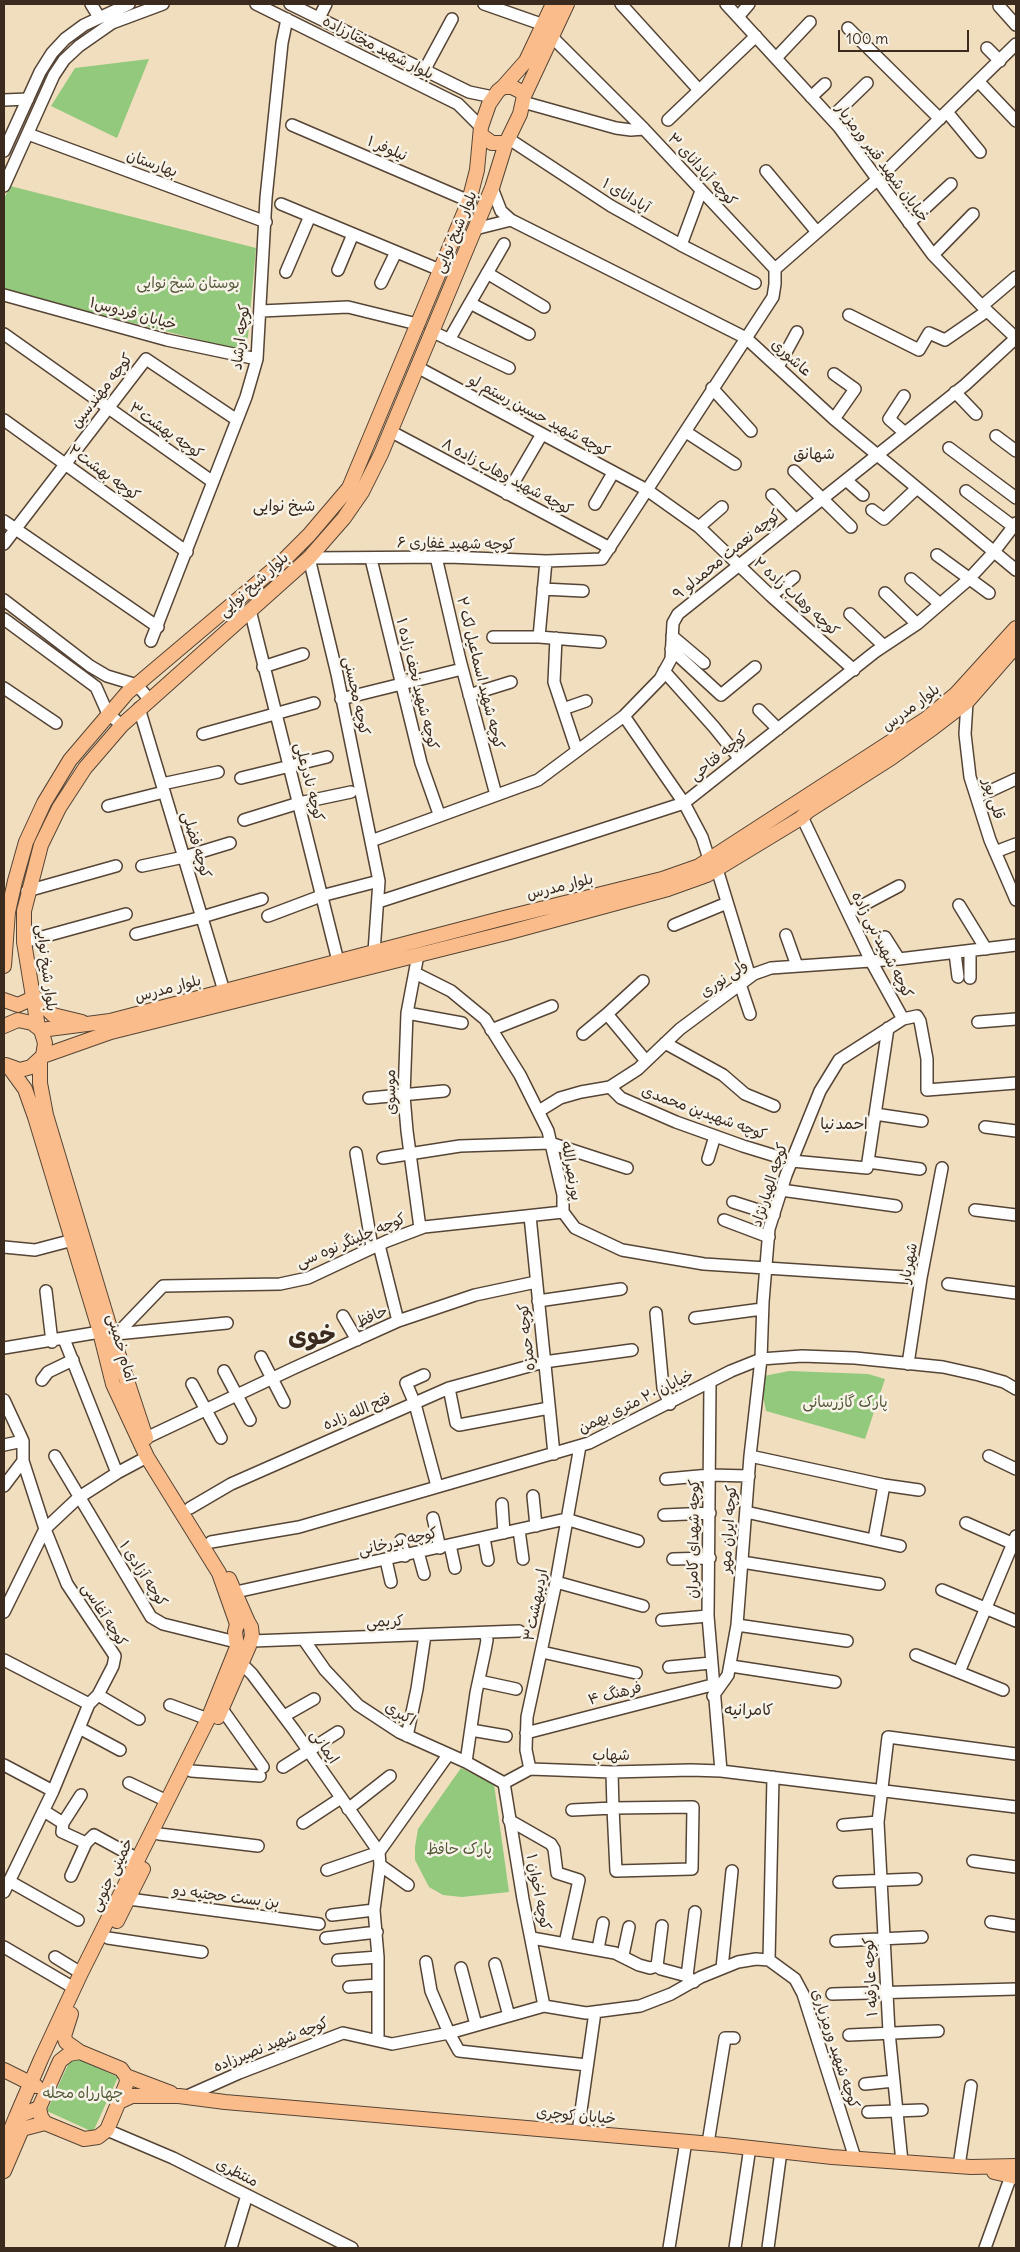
<!DOCTYPE html>
<html>
<head>
<meta charset="utf-8">
<style>
	body { margin:0 }
	#map { position:relative; width:1020px; height:2252px; overflow:hidden; background:#f0debe; font-family:Delius,sans-serif }
	canvas { display:block }
	.frame { position:absolute; inset:0; border:5px solid #3b2a1e; pointer-events:none }
	.scale { position:absolute; left:838px; top:30px; width:131px; height:22px; box-sizing:border-box; border:2px solid #3b2a1e; border-top:0; padding-left:6px; font-size:15px; line-height:18px; white-space:nowrap; color:#3b2a1e; -webkit-text-stroke:4px #f7f3e8; paint-order:stroke }
</style>
</head>
<body>
<div id="map">
<canvas width="1020" height="2252"></canvas>
<div class="frame"></div>
<div class="scale">100 m</div>
</div>
<script>
const ctx = document.querySelector('canvas').getContext('2d');
ctx.lineJoin = 'round';
function fillPath(path, color) { ctx.fillStyle = color; ctx.fill(path, 'evenodd'); }
const shape = rows => new Path2D(rows.map(r => 'M' + r).join(''));
function trace(path, color, width, dash) { ctx.strokeStyle = color; ctx.lineWidth = width; ctx.lineCap = dash ? 'butt' : 'round'; ctx.setLineDash(dash || []); ctx.stroke(path); }
function label(font, color, halo, rows, align = 'center') {
  ctx.font = font + ' Delius,"Playpen Sans Arabic",sans-serif'; ctx.lineWidth = 5; ctx.setLineDash([]); ctx.textBaseline = 'middle'; ctx.strokeStyle = halo; ctx.fillStyle = color; for (const [text, x, y, turn = 0] of rows) {
    ctx.save(); ctx.translate(x, y); ctx.rotate((+turn || 0) * Math.PI / 180); ctx.textAlign = isNaN(turn) ? turn : align; if (halo) ctx.strokeText(text, 0, 0); ctx.fillText(text, 0, 0); ctx.restore();
  }
}
fillPath(shape([
	[149,59,117,138,51,106,75,68],
	[10,186,256,248,248,337,244,345,235,349,4,290,4,199],
	[789,1371,868,1374,885,1379,865,1439,766,1411,759,1377],
	[461,1768,494,1784,509,1892,462,1897,443,1895,429,1887,415,1860,415,1847,418,1829],
	[72,2056,118,2077,93,2132,47,2111]
]), '#92c97c');
const minor = shape([
	[91,4,99,17],
	[256,4,458,104,481,127],
	[290,4,469,92,493,97],
	[484,4,544,25],
	[621,4,699,90],
	[726,4,839,127,933,255,982,306,1016,338],
	[999,6,1016,25],
	[738,17,749,4],
	[319,18,326,4],
	[848,28,940,119],
	[987,48,1000,61],
	[776,58,810,22],
	[425,69,452,19],
	[978,81,1016,121],
	[811,97,825,84],
	[4,100,28,99],
	[523,102,616,128,631,130,644,129],
	[947,112,980,152],
	[831,118,867,83],
	[668,120,756,36],
	[292,125,469,201],
	[28,134,266,222],
	[509,139,611,206,681,245,701,191],
	[4,151,40,72,52,53,65,39,84,25,129,4],
	[766,171,817,232],
	[4,186,54,75,64,60,79,46,112,23,163,4],
	[492,188,501,211,511,220,746,338,834,419,1016,570],
	[281,204,440,270],
	[909,223,951,184],
	[475,229,511,220],
	[681,245,755,283],
	[933,255,973,214],
	[775,269,878,179,1016,44],
	[338,270,353,234],
	[286,272,310,216],
	[487,273,544,307],
	[381,283,396,252],
	[4,295,167,340,257,359],
	[470,303,504,244],
	[982,306,1016,277],
	[261,311,348,307,417,324],
	[849,315,919,350,929,333,945,340,987,311],
	[431,331,509,368],
	[4,334,213,482],
	[449,340,470,303,529,334],
	[417,367,647,490,699,527,771,596,854,670],
	[778,367,797,332],
	[834,374,855,389,834,419],
	[712,388,751,431],
	[955,392,976,414],
	[904,396,889,419,905,433],
	[4,420,187,552],
	[390,431,610,548],
	[686,432,735,464],
	[996,436,1016,451],
	[949,448,1016,498],
	[794,471,851,527],
	[846,480,863,495],
	[966,491,1014,527],
	[507,494,542,434],
	[772,495,796,520],
	[595,504,613,473],
	[872,510,884,519,917,488],
	[4,521,158,627],
	[699,527,722,507],
	[4,544,146,359,237,420],
	[937,555,989,593],
	[436,557,460,660,496,795],
	[371,559,421,763,439,814],
	[911,579,940,604],
	[543,589,583,591],
	[885,593,917,624],
	[771,596,794,577],
	[4,600,90,666,107,676,137,685,149,699],
	[250,610,338,961],
	[850,614,884,646],
	[4,619,96,687,108,714,122,725],
	[672,636,704,663],
	[493,637,539,637,600,642],
	[539,637,546,561],
	[556,638,554,682,577,751],
	[151,641,246,397,257,359,266,198,282,43,287,19],
	[671,649,721,695,755,667],
	[263,667,303,654],
	[664,671,714,727,739,758],
	[4,688,56,723],
	[469,695,511,682],
	[341,699,462,669],
	[967,702,965,734,970,777,990,840,1016,900],
	[139,708,224,991],
	[563,709,586,701],
	[759,710,778,729],
	[624,716,684,803,702,837,709,859],
	[203,734,314,703],
	[241,778,327,757],
	[162,784,218,772],
	[977,797,1016,779],
	[108,806,164,792],
	[244,820,299,803,351,792],
	[371,841,538,780,624,716,660,679,671,659,673,623,678,614,965,385,1016,338],
	[995,852,1016,844],
	[142,866,184,857,230,843],
	[717,869,750,977],
	[27,891,116,866],
	[378,902,684,803,875,652,917,624,968,580,993,553,1016,523],
	[959,905,986,949],
	[848,913,899,886],
	[268,916,321,896,379,881],
	[674,925,727,903],
	[136,934,202,917,262,899],
	[786,935,797,966],
	[885,937,899,959],
	[24,942,126,914],
	[374,952,379,881,337,674,309,558,449,557,546,561,602,559,773,297,775,284,775,269,644,129,552,37],
	[955,953,958,977],
	[418,955,407,1013,404,1096,407,1131,420,1228],
	[415,973,451,991,485,1019,520,1075,548,1131,563,1195,563,1212,575,1228,622,1250,704,1264,921,1278],
	[970,978,970,951],
	[643,981,607,1014,646,1061],
	[740,984,750,1014],
	[407,1013,462,1023],
	[903,1019,917,1016,920,1021,927,1059,927,1090,1016,1083],
	[978,1022,1016,1019],
	[491,1030,552,1006],
	[583,1034,607,1014],
	[665,1043,723,1075,745,1094,774,1106],
	[610,1087,621,1098,676,1122,743,1146,792,1161,867,1168,888,1028],
	[369,1098,444,1091],
	[539,1111,560,1098,581,1092,610,1087,638,1069,680,1029,754,974,771,968,899,959,1016,945],
	[875,1114,922,1121],
	[985,1127,1016,1131],
	[356,1153,372,1247],
	[383,1158,460,1146,550,1143,627,1168],
	[708,1159,715,1136],
	[868,1162,920,1169],
	[781,1190,896,1206],
	[733,1202,774,1215],
	[975,1210,1016,1215],
	[530,1216,554,1454],
	[724,1220,769,1237],
	[379,1245,398,1321],
	[4,1247,35,1250,73,1240],
	[948,1284,1016,1293],
	[46,1291,52,1342],
	[538,1301,621,1289],
	[656,1313,663,1388,670,1404],
	[343,1316,357,1340],
	[695,1318,762,1309],
	[116,1334,227,1323],
	[113,1338,163,1286,280,1284,308,1278,387,1241,424,1227,563,1212],
	[64,1339,117,1473],
	[4,1348,100,1332],
	[261,1357,284,1402],
	[908,1364,921,1278,942,1168],
	[224,1371,250,1420],
	[424,1375,406,1383,415,1404,437,1486],
	[42,1380,48,1372,73,1360],
	[710,1383,708,1616,721,1771],
	[192,1384,221,1438],
	[449,1388,456,1423,459,1425,549,1408],
	[4,1400,23,1441,23,1461,45,1529,67,1584,115,1656,113,1666,98,1695,89,1704,53,1791,4,1892],
	[146,1438,294,1368,398,1321,475,1295,536,1282],
	[4,1445,23,1441],
	[55,1456,151,1617,163,1624,236,1642],
	[750,1456,884,1485,919,1490],
	[989,1456,1016,1469],
	[666,1479,710,1475,749,1476],
	[4,1486,23,1461],
	[533,1496,536,1526],
	[502,1504,504,1533],
	[190,1508,231,1484,449,1388,544,1362,632,1350],
	[746,1512,900,1546],
	[664,1515,710,1513],
	[433,1518,440,1548],
	[966,1523,1016,1545],
	[519,1530,523,1559],
	[484,1538,488,1560],
	[874,1539,884,1485],
	[401,1540,405,1556],
	[211,1542,299,1527,589,1443,731,1371,761,1359,802,1356,855,1358,943,1367,979,1375,1004,1382,1016,1389],
	[450,1545,455,1568],
	[418,1552,424,1574],
	[673,1559,710,1558],
	[386,1560,391,1582],
	[742,1562,879,1584],
	[556,1582,643,1606],
	[942,1590,1016,1621],
	[236,1592,566,1519,638,1541],
	[4,1612,45,1529,78,1498,117,1473,147,1457],
	[662,1620,708,1616],
	[737,1625,847,1641],
	[304,1640,325,1670,358,1705,399,1732,466,1762,504,1783],
	[252,1641,519,1631],
	[542,1652,636,1673],
	[916,1655,1003,1690],
	[4,1660,89,1704],
	[241,1663,252,1674,294,1730,379,1852,380,1865,374,1910,378,1957,378,2039],
	[731,1666,835,1682],
	[669,1667,711,1663],
	[959,1672,1016,1536],
	[479,1681,516,1689],
	[98,1695,139,1719],
	[713,1696,728,1675,737,1625,750,1456,761,1359,763,1302,769,1229,786,1175,820,1091,839,1060,903,1019,871,961,802,817],
	[170,1705,208,1719],
	[222,1709,263,1767],
	[284,1716,314,1699],
	[81,1729,120,1750],
	[471,1730,506,1736],
	[526,1733,712,1685],
	[407,1736,417,1689,425,1635],
	[466,1762,476,1693,485,1651,487,1640,485,1633],
	[4,1765,53,1791],
	[283,1767,338,1732],
	[530,1769,526,1750,527,1717,556,1582,580,1446],
	[191,1771,260,1776],
	[129,1783,167,1801],
	[504,1783,530,1769,612,1772,691,1770,721,1771,1016,1807],
	[504,1783,523,1899,544,2006],
	[348,1809,390,1776],
	[572,1810,613,1808,693,1807,692,1869,616,1871,613,1808,612,1772],
	[44,1811,63,1823,62,1832,86,1843,94,1835,138,1859],
	[509,1820,551,1844,554,1849,557,1873,579,1880,565,1943],
	[63,1823,81,1795],
	[303,1823,341,1798],
	[843,1825,878,1822],
	[159,1834,258,1846],
	[379,1852,448,1755],
	[973,1861,1016,1867],
	[380,1865,408,1885],
	[327,1870,379,1852],
	[71,1876,86,1843],
	[9,1881,78,1920],
	[839,1882,916,1879],
	[129,1899,319,1924],
	[332,1915,374,1910],
	[991,1922,1016,1926],
	[108,1938,202,1952],
	[326,1938,377,1932],
	[532,1938,615,1953,639,1965,650,1968,657,1966,661,1969,687,1976,694,1982],
	[836,1941,922,1937],
	[4,1947,74,1988],
	[598,1949,603,1923],
	[623,1955,629,1927],
	[55,1957,81,1973],
	[338,1960,378,1957],
	[769,1960,773,1777],
	[426,1962,431,1991,449,2033,459,2051,587,2065],
	[495,1964,509,2016],
	[657,1966,662,1926],
	[461,1968,476,2025],
	[722,1968,732,1871],
	[687,1976,695,1912],
	[349,1987,378,1985],
	[832,1994,1016,1989],
	[849,2035,938,2031],
	[865,2084,894,2081],
	[185,2097,239,2073,343,2033,392,2044,449,2033,544,2006,586,2013,640,2006,671,1994,701,1977,738,1962,756,1959,769,1960,795,1979,803,1994,855,2158],
	[868,2112,922,2110],
	[107,2130,173,2158,352,2248],
	[578,2132,595,2012],
	[708,2143,725,2038,734,2038],
	[902,2162,889,2032,878,1822,888,1737,1016,1754],
	[959,2166,971,2086],
	[231,2248,247,2195],
	[669,2248,686,2141],
	[735,2248,750,2147],
	[768,2248,781,2151],
	[985,2248,1011,2176]
]);
const major = shape([
	[503,87,526,61,553,4],
	[524,96,567,4],
	[4,966,8,912,15,881,26,842,44,803,70,760,127,693,282,562,309,535,349,488,469,201,477,170,481,127,489,104,498,91,503,87,512,87,520,91,524,96,520,114,506,143,492,143,481,135],
	[33,995,53,1015,82,1022],
	[4,1000,18,1005,33,998],
	[4,1026,18,1020,32,1023,41,1030,45,1043,43,1056,31,1067,20,1070,6,1065],
	[38,1027,24,942,24,911,41,845,59,808,85,768,122,725,309,558,344,518,362,492,381,454,492,188,506,143],
	[41,1030,110,1021,504,918,662,879,699,866,926,719,956,694,1016,628],
	[43,1056,111,1032,510,932,668,889,707,875,801,818,808,811,891,758,933,728,967,702,1016,646],
	[40,1060,40,1083,46,1115,113,1338,146,1438],
	[9,1067,25,1089,35,1117,100,1332,113,1384,147,1457,219,1573,237,1624],
	[229,1579,248,1622],
	[243,1620,248,1622,251,1627,252,1636,249,1646,242,1650,237,1647,235,1632,237,1624,243,1620],
	[218,1717,249,1646],
	[117,1921,143,1869],
	[71,2014,64,2036,66,2042,80,2052],
	[80,2052,121,2069,126,2076,127,2082,107,2130,98,2137,84,2139,45,2123,41,2117,39,2108,60,2061,69,2054,80,2052],
	[4,2070,36,2086],
	[126,2076,171,2093],
	[119,2102,132,2096,179,2096,225,2102,724,2145,832,2157,971,2167,1016,2166],
	[16,2117,41,2059,81,1973,208,1719,237,1647],
	[4,2146,16,2117,39,2108],
	[4,2171,22,2129,45,2123],
	[994,2172,1016,2177]
]);
trace(minor, '#564536', 14);
trace(major, '#564536', 16);
trace(minor, '#fff', 11);
trace(major, '#f9bc8a', 14);
label('15px', '#3b2a1e', '#f7f3e8', [
	["بلوار شهید مختارزاده",378,48,27],
	["۱ نیلوفر",387,149,23],
	["خیابان شهید قنبر ورمزیار",882,163,53],
	["بهارستان",152,164,20],
	["کوچه آپادانای ۳",702,170,47],
	["آپادانای ۱",626,196,31],
	["بلوار شیخ نوایی",456,232,-67],
	["خیابان فردوس۱",133,314,15],
	["کوچه ارشاد",241,337,-83],
	["عاشوری",791,358,42],
	["کوچه مهندسین",102,391,-52],
	["کوچه شهید حسین رستم لو",539,416,28],
	["کوچه بهشت۳",166,431,35],
	["کوچه بهشت۲",104,473,36],
	["کوچه شهید وهاب زاده ۸",507,477,28],
	["کوچه شهید غفاری ۶",456,544,1],
	["کوچه نعمت محمدلو ۹",727,555,-39],
	["بلوار شیخ نوایی",254,585,-42],
	["کوچه وهاب زاده ۲",796,597,42],
	["کوچه شهید اسماعیل لک ۲",480,673,76],
	["کوچه شهید نجف زاده ۱",417,684,76],
	["کوچه محسنی",356,696,78],
	["بلوار مدرس",911,708,-37],
	["کوچه فتاحی",719,756,-39],
	["کوچه نادرعلی",309,782,76],
	["قلی پور",993,799,73],
	["کوچه فضلی",196,845,73],
	["بلوار مدرس",560,887,-14],
	["کوچه شهید نبی زاده",882,945,63],
	["بلوار شیخ نوایی",46,968,83],
	["ولی نوری",724,979,-35],
	["بلوار مدرس",168,989,-15],
	["موسوی",391,1092,-91],
	["کوچه شهیدین محمدی",704,1113,20],
	["پورنصرالله",571,1171,80],
	["کوچه الهیارنژاد",770,1185,-72],
	["کوچه چلینگر نوه سی",351,1241,-23],
	["شهریار",909,1263,-79],
	["حافظ",372,1317,-25],
	["کوچه حمزه",527,1337,-96],
	["امام خمینی",121,1348,74],
	["خیابان ۲۰ متری بهمن",636,1402,-26],
	["فتح الله زاده",357,1412,-23],
	["کوچه ایران مهر",729,1529,-86],
	["کوچه شهدای کامران",694,1539,-89],
	["کوچه بدرخانی",398,1542,-13],
	["کوچه آزادی ۱",143,1574,57],
	["اردیبهشت۳",536,1605,-79],
	["کوچه آغاسی",104,1615,58],
	["کریمی",385,1622,-2],
	["فرهنگ ۴",615,1694,-14],
	["اکبری",400,1714,31],
	["ایمانی",324,1747,55],
	["شهاب",611,1756],
	["خمینی جنوبی",112,1875,-64],
	["کوچه اخوان ۱",538,1892,79],
	["بن بست حجتیه دو",226,1897,7],
	["کوچه عارفیه ۱",871,1977,-93],
	["کوچه شهید نصیرزاده",271,2045,-22],
	["کوچه شهید ورمزیاری",835,2049,72],
	["خیابان کوچری",576,2116,5],
	["منتظری",237,2173,27]
]);
label('15px', '#555a3a', '#f7f3e8', [
	["بوستان شیخ نوایی",188,284],
	["پارک گازرسانی",845,1403],
	["پارک حافظ",459,1850],
	["چهارراه محله",83,2094]
]);
label('16px', '#3b2a1e', '#f7f3e8', [
	["شهانق",814,454],
	["شیخ نوایی",284,506],
	["احمدنیا",844,1124],
	["کامرانیه",749,1710]
]);
label('bold 25px', '#3b2a1e', '#f7f3e8', [
	["خوی",312,1337]
]);
</script>
</body>
</html>
